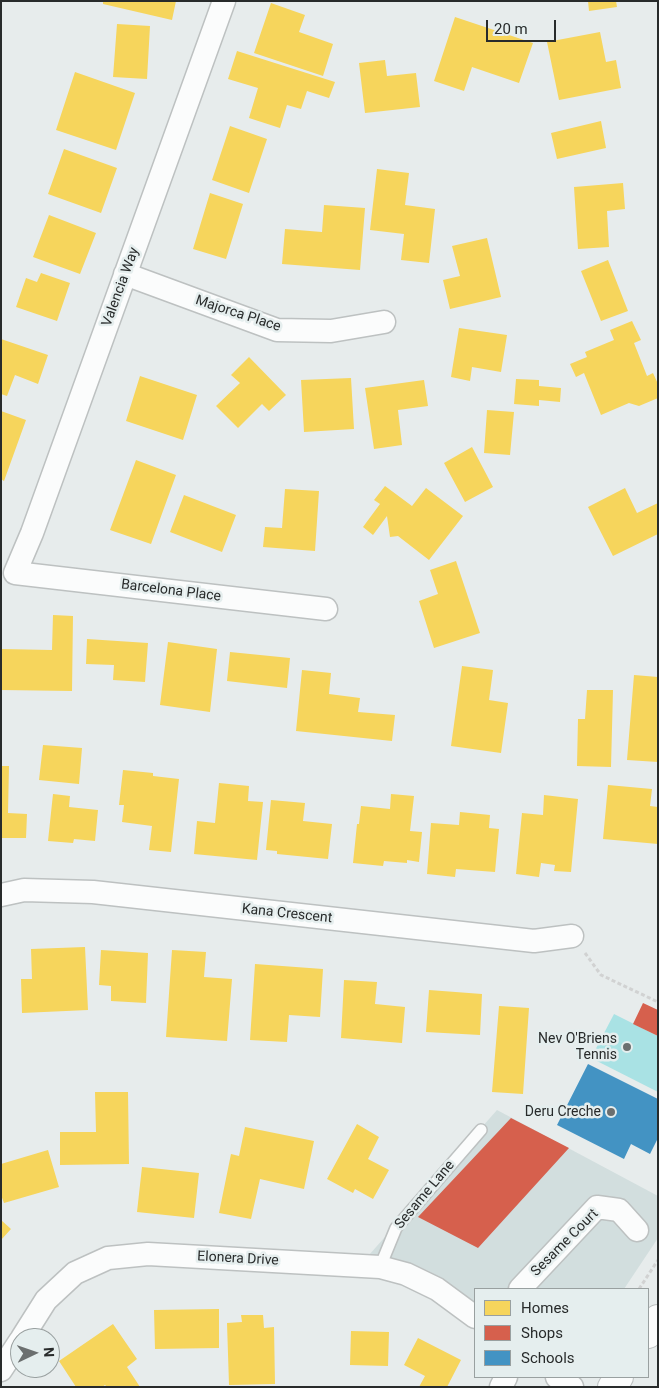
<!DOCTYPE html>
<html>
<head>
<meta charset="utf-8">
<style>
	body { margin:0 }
	#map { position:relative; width:659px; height:1388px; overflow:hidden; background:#e7ecec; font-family:Roboto,sans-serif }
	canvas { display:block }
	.frame { position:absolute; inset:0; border:2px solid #282b2b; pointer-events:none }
	.legend { position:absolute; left:474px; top:1288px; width:175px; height:90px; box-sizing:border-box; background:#e5eeee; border:1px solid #99a0a0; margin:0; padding:6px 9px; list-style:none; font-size:15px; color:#282b2b }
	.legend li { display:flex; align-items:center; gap:10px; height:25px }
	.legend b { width:25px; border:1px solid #99a0a0 }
	.north { position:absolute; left:10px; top:1328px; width:50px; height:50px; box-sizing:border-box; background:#e5eeee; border:1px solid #99a0a0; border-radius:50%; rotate:87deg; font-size:14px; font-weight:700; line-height:20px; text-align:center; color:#282b2b }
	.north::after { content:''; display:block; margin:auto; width:18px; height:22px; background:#6b6f6f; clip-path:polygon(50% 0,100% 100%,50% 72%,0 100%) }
	.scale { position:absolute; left:486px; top:20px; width:70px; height:22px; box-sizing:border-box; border:2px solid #282b2b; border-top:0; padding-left:6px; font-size:15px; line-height:18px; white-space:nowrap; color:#282b2b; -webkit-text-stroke:4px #e5eeee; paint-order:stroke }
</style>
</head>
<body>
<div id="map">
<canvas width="659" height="1388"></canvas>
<div class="frame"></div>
<ul class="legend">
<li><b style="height:14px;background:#f6d55c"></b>Homes</li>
<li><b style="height:14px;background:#d6604d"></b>Shops</li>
<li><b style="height:14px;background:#4393c3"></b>Schools</li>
</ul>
<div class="north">N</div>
<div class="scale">20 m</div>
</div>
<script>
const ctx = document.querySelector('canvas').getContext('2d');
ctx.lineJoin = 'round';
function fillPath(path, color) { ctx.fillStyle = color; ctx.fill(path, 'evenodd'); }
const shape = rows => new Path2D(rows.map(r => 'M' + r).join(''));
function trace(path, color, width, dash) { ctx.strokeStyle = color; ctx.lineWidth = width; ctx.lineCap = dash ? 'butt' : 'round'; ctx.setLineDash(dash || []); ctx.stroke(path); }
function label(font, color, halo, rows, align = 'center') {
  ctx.font = font + ' Roboto,sans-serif'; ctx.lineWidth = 5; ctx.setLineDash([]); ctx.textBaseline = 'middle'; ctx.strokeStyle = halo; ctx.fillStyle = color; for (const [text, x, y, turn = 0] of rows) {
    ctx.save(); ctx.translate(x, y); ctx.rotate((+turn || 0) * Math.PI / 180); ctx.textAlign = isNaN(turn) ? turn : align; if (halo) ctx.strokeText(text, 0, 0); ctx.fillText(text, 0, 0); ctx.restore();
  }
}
fillPath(shape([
	[497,1110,658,1196,658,1238,624,1289,475,1289,475,1303,446,1281,402,1263,369,1255]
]), '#d2dede');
fillPath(shape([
	[614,1014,658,1036,658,1092,591,1058]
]), '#a9e2e4');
fillPath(shape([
	[103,1,176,1,172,20,103,4],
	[588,1,616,1,617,7,589,11],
	[271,3,305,15,299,32,333,44,323,76,254,53],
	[455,17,533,43,519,83,472,67,464,91,434,81],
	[117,24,150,26,147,79,113,77],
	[600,32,606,62,616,60,621,88,559,100,547,42],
	[237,51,335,82,329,98,307,91,301,109,287,105,280,128,249,118,258,88,228,79],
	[385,60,387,76,416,73,420,107,365,113,359,63],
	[75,72,135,93,116,150,56,130],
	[601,121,606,148,557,159,551,133],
	[230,126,267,139,249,193,212,180],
	[64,149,117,168,101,213,48,194],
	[377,169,409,173,405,205,435,209,429,263,401,260,404,234,370,230],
	[623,183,625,209,607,211,609,247,578,249,574,187],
	[210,193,243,204,226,259,193,249],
	[324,205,365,208,360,270,282,264,285,229,322,232],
	[49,215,96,233,80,274,33,257],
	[487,238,501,297,450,309,443,280,460,276,452,246],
	[608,260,628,311,601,321,581,271],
	[41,273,70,283,57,321,16,307,26,278,37,282],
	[632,321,641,340,634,343,647,376,653,373,658,384,658,398,639,406,629,403,601,415,584,373,576,377,570,364,587,357,585,352,614,340,610,330],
	[459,328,507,335,501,372,472,367,470,381,451,377],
	[1,339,48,355,38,384,15,375,7,396,1,394],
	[249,357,286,395,269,411,262,404,238,428,216,406,240,383,231,375],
	[140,376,197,395,183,440,126,421],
	[351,378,354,429,304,432,301,380],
	[516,379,539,380,539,386,561,388,560,402,539,400,539,406,514,404],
	[424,380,428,406,398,410,402,445,374,449,365,388],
	[487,410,514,412,510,455,484,453],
	[1,411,26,420,4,481,1,479],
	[472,447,493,487,465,502,444,463],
	[136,460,176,475,151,544,110,530],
	[385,486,412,506,426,488,463,516,429,560,398,536,390,537,387,516,373,535,363,527,380,504,374,500],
	[625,488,637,513,658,503,658,534,613,556,588,507],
	[285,489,319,491,315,551,263,547,265,527,282,528],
	[184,495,236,515,222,552,170,532],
	[456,561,480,633,434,648,419,601,438,594,430,570],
	[53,615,73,616,72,691,1,690,1,649,52,650],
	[87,639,148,643,145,682,113,680,114,665,86,664],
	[168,642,217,649,210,712,160,705],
	[230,652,290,658,287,688,227,681],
	[462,666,493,670,489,700,508,703,501,753,451,746],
	[302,670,331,673,329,694,360,698,358,712,395,715,392,741,296,731],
	[634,675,658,677,658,762,627,760],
	[587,690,613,690,611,767,577,766,578,719,585,719],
	[43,745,82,748,79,784,39,780],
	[1,766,9,766,8,813,27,814,26,838,1,838],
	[123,770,153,773,153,776,179,779,171,852,149,850,152,826,122,822,124,805,119,805],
	[219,783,249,786,248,801,263,802,257,860,194,854,197,821,215,823],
	[608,785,652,789,650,806,658,807,658,844,603,839],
	[53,794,70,796,69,807,98,810,95,841,74,839,73,843,48,841],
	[391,794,414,796,410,831,422,832,419,862,407,860,407,863,384,861,383,866,353,863,357,824,359,824,361,806,390,809],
	[544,795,578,799,571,872,554,871,555,865,541,863,539,877,516,874,522,813,543,815],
	[271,800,305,803,303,821,332,824,328,859,277,854,277,851,266,850],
	[460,812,490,815,489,828,499,829,495,872,456,869,455,877,427,874,431,823,459,825],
	[85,947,88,1010,22,1013,21,979,32,979,31,949],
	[101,950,148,953,146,1003,111,1001,111,986,99,985],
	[172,950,206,952,204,977,232,979,227,1041,166,1037],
	[255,964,323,969,320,1017,289,1015,287,1042,250,1040],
	[344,980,377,982,375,1004,405,1007,402,1043,341,1038],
	[429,990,482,994,480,1035,426,1032],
	[499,1006,529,1008,523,1094,492,1092],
	[95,1092,128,1092,129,1164,60,1165,60,1132,96,1132],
	[357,1124,379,1137,368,1159,389,1170,373,1199,355,1189,353,1193,327,1179],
	[245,1127,314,1141,304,1189,260,1179,251,1219,219,1213,231,1154,239,1156],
	[48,1150,59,1187,4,1203,1,1195,1,1164],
	[142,1167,199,1173,194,1218,137,1212],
	[1,1220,11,1229,1,1240],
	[219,1309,219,1348,155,1349,154,1310],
	[241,1315,263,1315,264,1328,274,1327,275,1384,229,1385,227,1323,242,1322],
	[113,1324,137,1359,127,1367,140,1387,107,1387,105,1385,102,1387,76,1387,59,1361],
	[351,1331,389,1332,388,1366,350,1365],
	[418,1338,461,1360,447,1387,419,1387,425,1376,404,1365]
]), '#f6d55c');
fillPath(shape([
	[643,1003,658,1010,658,1036,633,1024],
	[511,1118,569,1148,478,1248,418,1217]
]), '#d6604d');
fillPath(shape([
	[588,1064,658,1099,658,1138,650,1154,631,1144,624,1159,557,1125]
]), '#4393c3');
const service = shape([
	[380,1267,396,1228,481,1130]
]);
const minor = shape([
	[224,1,32,533,15,573,326,609],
	[125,274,277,330,331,331,384,322],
	[1,895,24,890,93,892,534,941,572,936],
	[520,1289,597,1207,619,1210,637,1230],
	[22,1338,46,1300,75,1273,108,1258,148,1254,380,1267,406,1274,437,1289,475,1317],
	[1,1370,20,1341],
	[557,1377,572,1387],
	[501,1387,506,1377]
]);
const secondary = shape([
	[648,1334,658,1319],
	[612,1387,619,1377]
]);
trace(service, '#bdc1c1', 14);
trace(minor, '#bdc1c1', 25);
trace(secondary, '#bdc1c1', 30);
trace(shape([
	[585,953,601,975,658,1002],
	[639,1289,658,1260]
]), '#d1d2d2', 3, [4, 2.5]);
trace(service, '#fbfcfc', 11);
trace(minor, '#fbfcfc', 22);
trace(secondary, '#fbfcfc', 28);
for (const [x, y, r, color] of [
	[627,1047,5,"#6b6f6f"],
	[611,1112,5,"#6b6f6f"]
]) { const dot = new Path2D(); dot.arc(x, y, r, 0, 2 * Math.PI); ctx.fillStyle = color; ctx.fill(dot); trace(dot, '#e5eeee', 2); }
label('14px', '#282b2b', '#e5eeee', [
	["Valencia Way",121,287,-70],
	["Majorca Place",238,314,18],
	["Barcelona Place",171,591,7],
	["Kana Crescent",287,914,6],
	["Sesame Lane",425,1195,-50],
	["Sesame Court",565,1243,-45],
	["Elonera Drive",238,1259,3]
]);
label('14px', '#282b2b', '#e5eeee', [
	["Nev O'Briens",617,1039],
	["Tennis",617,1055],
	["Deru Creche",601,1112]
], 'right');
</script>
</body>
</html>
